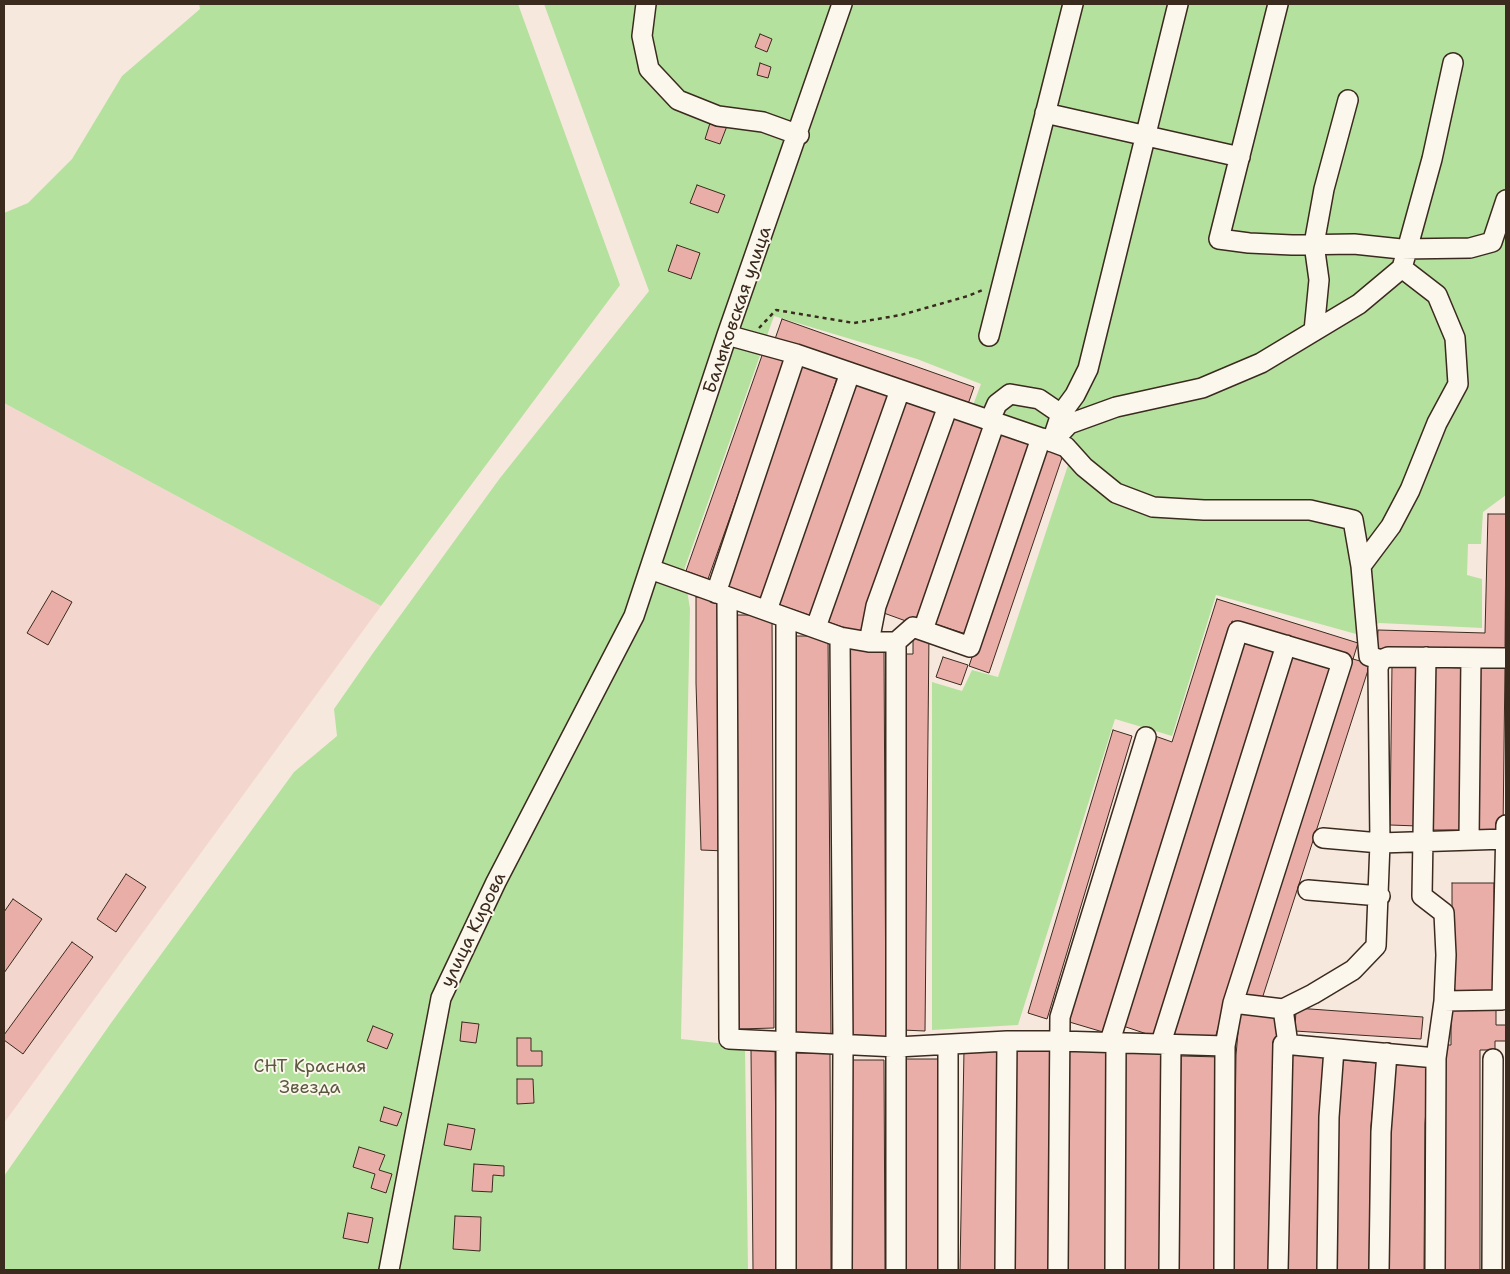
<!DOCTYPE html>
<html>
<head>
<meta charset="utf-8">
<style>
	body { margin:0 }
	#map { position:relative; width:1510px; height:1274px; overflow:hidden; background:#f7e8de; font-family:"Shantell Sans",sans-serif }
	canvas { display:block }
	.frame { position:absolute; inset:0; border:5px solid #3b2a1e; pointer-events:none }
</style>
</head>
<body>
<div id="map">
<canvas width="1510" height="1274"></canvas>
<div class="frame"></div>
</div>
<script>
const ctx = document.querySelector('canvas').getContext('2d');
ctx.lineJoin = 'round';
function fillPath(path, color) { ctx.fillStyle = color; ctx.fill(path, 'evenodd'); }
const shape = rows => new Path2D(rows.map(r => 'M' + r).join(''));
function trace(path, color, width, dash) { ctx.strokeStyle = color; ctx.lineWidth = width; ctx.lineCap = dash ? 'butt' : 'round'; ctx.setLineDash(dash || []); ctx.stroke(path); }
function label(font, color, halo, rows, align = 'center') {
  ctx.font = font + ' "Shantell Sans",sans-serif'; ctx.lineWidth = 4; ctx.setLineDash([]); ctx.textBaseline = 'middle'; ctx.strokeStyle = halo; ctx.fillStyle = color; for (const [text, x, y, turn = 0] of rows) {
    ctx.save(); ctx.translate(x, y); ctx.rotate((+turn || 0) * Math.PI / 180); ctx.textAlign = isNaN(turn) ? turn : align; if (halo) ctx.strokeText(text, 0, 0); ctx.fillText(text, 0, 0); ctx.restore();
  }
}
fillPath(shape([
	[4,403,381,606,4,1123]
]), '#f3d7ce');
fillPath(shape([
	[199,4,518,4,620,285,381,606,4,403,4,213,28,203,72,159,122,76,200,9],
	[544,4,1506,4,1506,495,1483,512,1481,544,1468,544,1467,575,1482,579,1482,628,1379,623,1356,634,1216,595,1172,736,1115,719,1018,1025,932,1030,932,682,962,691,972,670,998,677,1076,441,972,408,981,384,917,359,774,316,684,570,690,609,681,1039,745,1046,748,1270,4,1270,4,1176,111,1023,294,772,337,736,334,709,373,653,500,478,649,291]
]), '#b5e19f');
const building = shape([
	[760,34,772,39,767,52,755,47,760,34],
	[760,63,771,67,768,78,757,75,760,63],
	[711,120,727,126,720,144,705,139,711,120],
	[697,185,725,195,718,213,690,203,697,185],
	[677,245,700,253,691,279,668,271,677,245],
	[782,319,974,387,967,407,775,339,782,319],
	[765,347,788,355,708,579,686,571,765,347],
	[802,363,838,375,763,600,727,588,802,363],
	[854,382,889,394,812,616,777,604,854,382],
	[907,398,939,410,860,633,828,622,907,398],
	[953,414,989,427,917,625,881,612,953,414],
	[1000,427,1034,438,969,635,935,624,1000,427],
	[1044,442,1065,449,989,673,969,666,1044,442],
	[1488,514,1506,514,1505,654,1377,650,1378,630,1485,633,1488,514],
	[52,591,72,602,48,645,27,633,52,591],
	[696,597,718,598,718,735,725,851,701,850,696,683,696,597],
	[1217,599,1358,643,1353,659,1232,621,1103,1032,1066,1021,1155,736,1172,742,1217,599],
	[737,615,772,615,774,1028,739,1029,737,615],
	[913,633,929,633,925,1031,902,1030,905,654,913,654,913,633],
	[793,636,828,636,831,1037,795,1037,793,636],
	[1241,641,1277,653,1156,1037,1120,1025,1241,641],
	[884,645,886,1040,850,1040,848,646,884,645],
	[1293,649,1332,661,1215,1038,1173,1038,1293,649],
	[943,657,968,665,961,685,936,677,943,657],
	[1353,659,1370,664,1261,1002,1244,996,1353,659],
	[1392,665,1420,665,1418,826,1390,825,1392,665],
	[1477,666,1505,666,1503,831,1475,830,1477,666],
	[1435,667,1463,668,1461,830,1433,830,1435,667],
	[1113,730,1132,736,1047,1019,1028,1013,1113,730],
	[126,874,146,887,116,932,97,919,126,874],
	[1452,883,1494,883,1494,993,1452,993,1452,883],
	[13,899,42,919,4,973,4,912,13,899],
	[72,942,93,957,23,1054,4,1040,4,1035,72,942],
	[1296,1008,1423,1017,1421,1039,1295,1031,1296,1008],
	[1240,1010,1279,1014,1273,1270,1233,1270,1236,1055,1240,1010],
	[1451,1010,1496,1010,1496,1025,1506,1025,1506,1270,1506,1041,1495,1041,1495,1050,1480,1050,1480,1270,1443,1270,1443,1045,1451,1045,1451,1010],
	[462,1022,479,1024,476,1043,460,1041,462,1022],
	[373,1026,393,1034,387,1049,367,1041,373,1026],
	[517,1038,531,1038,531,1051,542,1051,542,1066,517,1066,517,1038],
	[1068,1047,1109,1047,1108,1270,1067,1270,1068,1047],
	[1014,1048,1053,1048,1050,1270,1011,1270,1014,1048],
	[751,1049,775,1049,777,1270,753,1270,751,1049],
	[1125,1049,1162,1049,1160,1270,1123,1270,1125,1049],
	[964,1050,1002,1051,999,1270,960,1270,964,1050],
	[1292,1051,1328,1055,1320,1270,1284,1270,1286,1120,1292,1051],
	[791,1053,830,1053,831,1270,792,1270,791,1053],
	[1181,1056,1220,1057,1217,1270,1178,1270,1181,1056],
	[906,1059,939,1059,939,1270,906,1270,906,1059],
	[848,1060,884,1060,885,1270,849,1270,848,1060],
	[1343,1060,1377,1063,1371,1126,1369,1270,1336,1270,1337,1123,1343,1060],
	[1394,1062,1429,1064,1425,1124,1424,1270,1389,1270,1390,1128,1394,1062],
	[517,1079,533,1079,534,1103,517,1104,517,1079],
	[384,1107,402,1113,397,1126,380,1121,384,1107],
	[448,1124,475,1129,471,1150,444,1145,448,1124],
	[359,1147,385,1155,379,1170,392,1174,386,1193,371,1188,375,1174,353,1167,359,1147],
	[474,1164,504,1166,504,1176,493,1175,492,1192,472,1191,474,1164],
	[348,1213,373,1218,368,1243,343,1238,348,1213],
	[455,1216,481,1217,480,1251,453,1249,455,1216]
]);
fillPath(building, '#e9aea7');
trace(building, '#3b2a1e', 1);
const minor = shape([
	[646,4,642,36,649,69,678,100,718,116,763,122,799,135],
	[1278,4,1219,239,1249,243,1292,245,1354,244,1401,249,1470,248,1492,242,1506,200],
	[1045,113,1240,157],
	[1314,331,1319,280,1314,244,1324,189,1348,100],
	[727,335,796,354,1041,438,970,647,913,627,896,642],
	[989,336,1073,4],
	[990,420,997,404,1010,394,1039,399,1061,414],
	[1042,438,1066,447,1084,467,1116,493,1153,507,1204,510,1310,510,1353,520,1361,566,1369,656,1381,660],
	[1053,438,1061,414,1075,395,1088,369,1178,4],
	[1052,442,1069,424,1116,407,1202,388,1261,363,1359,304,1402,268,1432,159,1453,63],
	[1361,566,1391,526,1410,490,1437,423,1458,384,1455,338,1437,295,1402,268],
	[650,569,840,637,869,642,896,642,896,1270],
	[716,593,796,354],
	[727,597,729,1039,897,1047,1007,1041,1059,1041,1225,1046,1233,1003,1342,662,1238,631,1110,1041],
	[767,610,850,373],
	[786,618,786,1270],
	[816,627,900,390],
	[923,630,995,422],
	[840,637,843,1044,842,1270],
	[869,642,876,606,948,406],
	[1426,657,1422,896,1444,913,1446,955,1444,1001,1436,1058,1435,1270],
	[1323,838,1380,843,1506,839],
	[1469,839,1471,658],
	[1308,890,1380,896],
	[1444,1001,1502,1000,1506,825],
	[1233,1003,1283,1009,1288,1044],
	[1283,1009,1313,994,1353,970,1376,946,1380,843,1378,668,1381,660,1388,657,1506,658],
	[1161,1043,1286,645],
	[389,1270,441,998,496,882,634,616,727,335,842,4],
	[948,1270,948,1046],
	[1005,1270,1007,1041],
	[1058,1270,1060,1017,1146,737],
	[1115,1270,1116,1041],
	[1169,1270,1171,1044],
	[1224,1270,1225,1046],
	[1278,1270,1283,1044,1436,1058],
	[1327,1270,1329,1117,1334,1049],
	[1379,1270,1381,1132,1387,1053],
	[1492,1270,1493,1059]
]);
trace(minor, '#3b2a1e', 22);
trace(shape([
	[759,328,776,310,854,323,901,315,968,296,985,289]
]), '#3b2a1e', 2.5, [4, 4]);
trace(minor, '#fbf7ec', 19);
label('18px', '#3b2a1e', '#fbf7ec', [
	["Балыковская улица",738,310,-71],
	["улица Кирова",474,930,-64]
]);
label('18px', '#5a583e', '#fbf7ec', [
	["СНТ Красная",310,1067],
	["Звезда",310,1088]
]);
</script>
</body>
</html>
